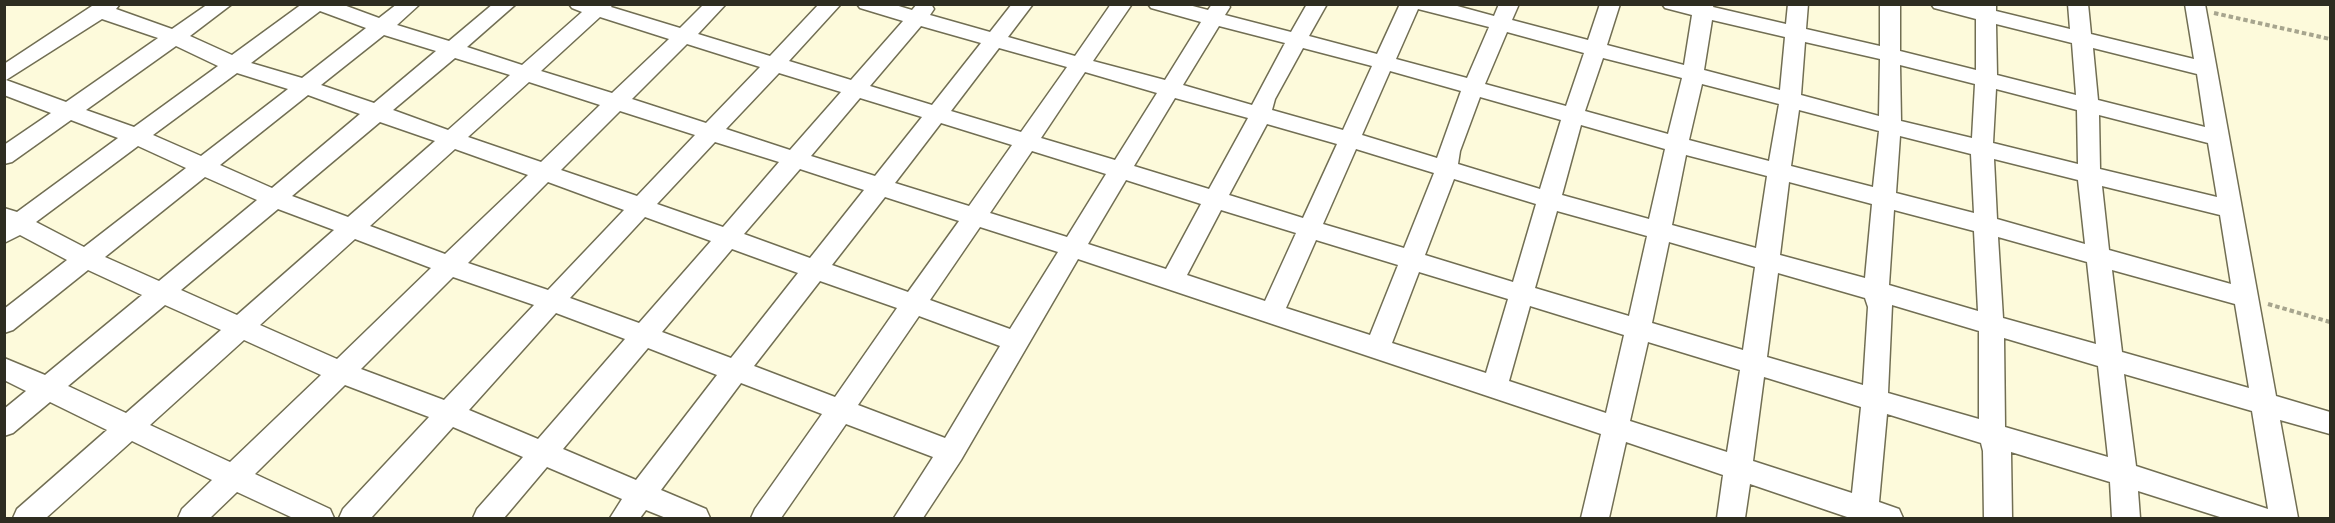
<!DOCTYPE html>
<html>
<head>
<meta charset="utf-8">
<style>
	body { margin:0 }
	#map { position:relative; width:2335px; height:523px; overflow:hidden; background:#fdfadb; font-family:Montserrat,sans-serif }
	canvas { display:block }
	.frame { position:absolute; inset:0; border:6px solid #2e2d21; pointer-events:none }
</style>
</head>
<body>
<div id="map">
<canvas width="2335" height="523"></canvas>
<div class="frame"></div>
</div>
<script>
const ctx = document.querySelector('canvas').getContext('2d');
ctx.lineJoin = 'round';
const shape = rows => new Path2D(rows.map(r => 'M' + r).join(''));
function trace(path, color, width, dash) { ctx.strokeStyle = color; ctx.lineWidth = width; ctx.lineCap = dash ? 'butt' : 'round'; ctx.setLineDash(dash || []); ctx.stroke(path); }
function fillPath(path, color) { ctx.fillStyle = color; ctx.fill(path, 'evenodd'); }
const minor = shape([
	[95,4,120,4,116,9,172,29,208,4,232,4,190,36,232,55,302,4,341,4,379,18,397,4,420,4,397,25,449,41,493,4,516,4,467,47,522,65,582,12,572,8,569,4,613,4,611,7,680,28,704,4,726,4,698,34,770,56,819,4,841,4,789,61,851,80,903,21,860,8,857,4,892,4,912,10,917,4,931,4,934,9,930,15,990,32,1012,4,1033,4,1008,37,1075,56,1111,4,1132,4,1093,61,1165,80,1201,22,1151,8,1148,4,1185,4,1208,10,1212,4,1228,4,1230,7,1225,15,1291,32,1307,4,1327,4,1309,36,1377,54,1400,4,1450,4,1494,16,1499,4,1519,4,1512,20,1588,40,1600,4,1620,4,1607,45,1684,65,1692,15,1665,8,1662,4,1714,4,1713,7,1786,24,1788,4,1808,4,1806,29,1880,46,1880,4,1900,4,1900,51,1976,70,1976,19,1934,8,1931,4,1996,4,1996,11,2070,29,2068,4,2088,4,2091,34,2194,59,2185,4,2205,4,2276,396,2330,412,2330,434,2280,420,2298,518,2223,518,2138,491,2140,518,2112,518,2110,482,2011,452,2012,518,1984,518,1983,451,1981,443,1887,414,1879,502,1899,509,1903,518,1850,518,1750,484,1745,518,1717,518,1723,475,1626,442,1609,518,1581,518,1601,434,1078,259,961,460,923,518,894,518,933,457,846,424,781,518,751,518,755,509,822,414,741,383,661,490,706,509,710,518,666,518,646,510,640,518,610,518,622,499,547,467,504,518,473,518,477,509,523,457,453,427,371,518,339,518,343,509,429,417,345,385,255,474,330,509,334,518,293,518,237,492,210,518,178,518,182,509,212,480,132,441,46,518,13,518,17,509,107,430,50,402,13,433,4,436,4,409,26,391,4,380,4,358,45,375,142,295,88,270,13,330,4,333,4,309,67,260,20,235,4,243,4,208,17,212,118,138,71,120,12,162,4,164,4,145,51,113,4,95,4,64,95,4],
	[1418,9,1489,27,1467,78,1396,59,1418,9],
	[320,11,366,28,302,78,251,63,320,11],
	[600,17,669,39,612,93,541,71,600,17],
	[102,19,158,38,66,102,6,80,102,19],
	[1712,20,1785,37,1780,90,1704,70,1712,20],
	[1996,24,2072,43,2076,95,1997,75,1996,24],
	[921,26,981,43,932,105,870,86,921,26],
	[1219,26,1285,43,1252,105,1183,85,1219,26],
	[1507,32,1584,53,1566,106,1485,84,1507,32],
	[384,35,436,51,374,103,321,85,384,35],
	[1805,42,1880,59,1879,116,1801,95,1805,42],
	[687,44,760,67,706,123,632,99,687,44],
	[176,46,218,66,134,127,86,110,176,46],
	[999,48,1067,67,1021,132,951,111,999,48],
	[1303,48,1372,66,1343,130,1272,110,1275,99,1303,48],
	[2093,48,2197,74,2205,127,2098,100,2093,48],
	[455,58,510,75,448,130,393,110,455,58],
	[1603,58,1682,78,1668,134,1585,111,1603,58],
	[1900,65,1975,84,1972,138,1901,121,1900,65],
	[1390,71,1461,91,1437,158,1362,135,1390,71],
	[1085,72,1157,93,1115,160,1041,138,1085,72],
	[237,73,288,89,201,156,153,135,237,73],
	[779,73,841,92,790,150,726,129,779,73],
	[529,82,600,105,541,162,468,137,529,82],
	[1702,84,1779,104,1769,161,1689,140,1702,84],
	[1996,89,2077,110,2078,164,1993,143,1996,89],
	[308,95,360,114,272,188,220,165,308,95],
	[1480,97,1561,120,1540,189,1458,164,1460,151,1480,97],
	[860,98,922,117,875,176,811,156,860,98],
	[1175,98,1248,118,1209,189,1134,166,1175,98],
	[1799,110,1879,131,1873,187,1791,166,1799,110],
	[620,111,695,135,637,196,561,170,620,111],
	[2099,115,2208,143,2217,197,2100,169,2099,115],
	[380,122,435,141,348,217,292,196,380,122],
	[941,123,1012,145,969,206,895,183,941,123],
	[1267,124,1337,144,1303,218,1229,195,1267,124],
	[1581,125,1665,149,1649,219,1562,195,1581,125],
	[1900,136,1971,154,1974,213,1896,193,1900,136],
	[715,142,779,162,723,227,657,204,715,142],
	[138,146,186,168,84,247,36,222,138,146],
	[455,149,528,175,445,254,370,226,455,149],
	[1356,149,1434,173,1404,248,1323,224,1356,149],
	[1032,151,1106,174,1067,237,990,213,1032,151],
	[1686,155,1767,176,1756,248,1672,225,1686,155],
	[1994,159,2078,180,2085,244,1997,219,1994,159],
	[800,169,864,190,810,258,744,234,800,169],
	[205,177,257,200,159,281,105,257,205,177],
	[1454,179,1536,204,1513,282,1425,255,1454,179],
	[1126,180,1201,204,1166,269,1088,244,1126,180],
	[548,182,624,210,548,290,468,263,548,182],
	[1789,182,1872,204,1865,278,1780,255,1789,182],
	[2102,186,2220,215,2231,284,2109,250,2102,186],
	[885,197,959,221,908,292,832,265,885,197],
	[278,209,334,230,237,315,181,290,278,209],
	[1221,210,1296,233,1265,301,1187,275,1221,210],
	[1894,210,1974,231,1978,311,1889,285,1894,210],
	[1557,211,1647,236,1629,316,1535,288,1557,211],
	[645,217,711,241,639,323,570,298,645,217],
	[980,227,1058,252,1010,329,930,300,980,227],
	[1998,237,2087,262,2096,344,2003,318,1998,237],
	[355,239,431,268,337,359,260,325,355,239],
	[1316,240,1398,265,1370,335,1286,308,1316,240],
	[1669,242,1755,267,1743,350,1652,323,1669,242],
	[732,249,798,273,731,358,662,332,732,249],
	[2112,270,2235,304,2249,388,2122,352,2112,270],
	[1419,272,1508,299,1486,373,1392,343,1419,272],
	[1778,273,1865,298,1868,307,1863,385,1767,357,1778,273],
	[453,277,534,305,444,400,361,369,453,277],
	[820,281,897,308,835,397,754,366,820,281],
	[165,305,221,330,126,413,68,386,165,305],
	[1892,305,1979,331,1979,419,1888,393,1892,305],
	[1530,306,1624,335,1606,413,1509,381,1530,306],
	[556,313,625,339,538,439,469,410,556,313],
	[919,316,1000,346,945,438,858,405,919,316],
	[2004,338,2098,366,2108,457,2005,427,2004,338],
	[244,340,321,375,230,462,150,425,244,340],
	[1648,342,1740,370,1727,452,1630,421,1648,342],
	[648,348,717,375,636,480,563,449,648,348],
	[2124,374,2252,411,2268,509,2136,466,2124,374],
	[1764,377,1861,407,1852,493,1753,461,1764,377]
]);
trace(minor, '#716e53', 3);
trace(shape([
	[2214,13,2330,39],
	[2268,304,2330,322]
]), '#a7a58e', 4, [4.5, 3]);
fillPath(minor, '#fff');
</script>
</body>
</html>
